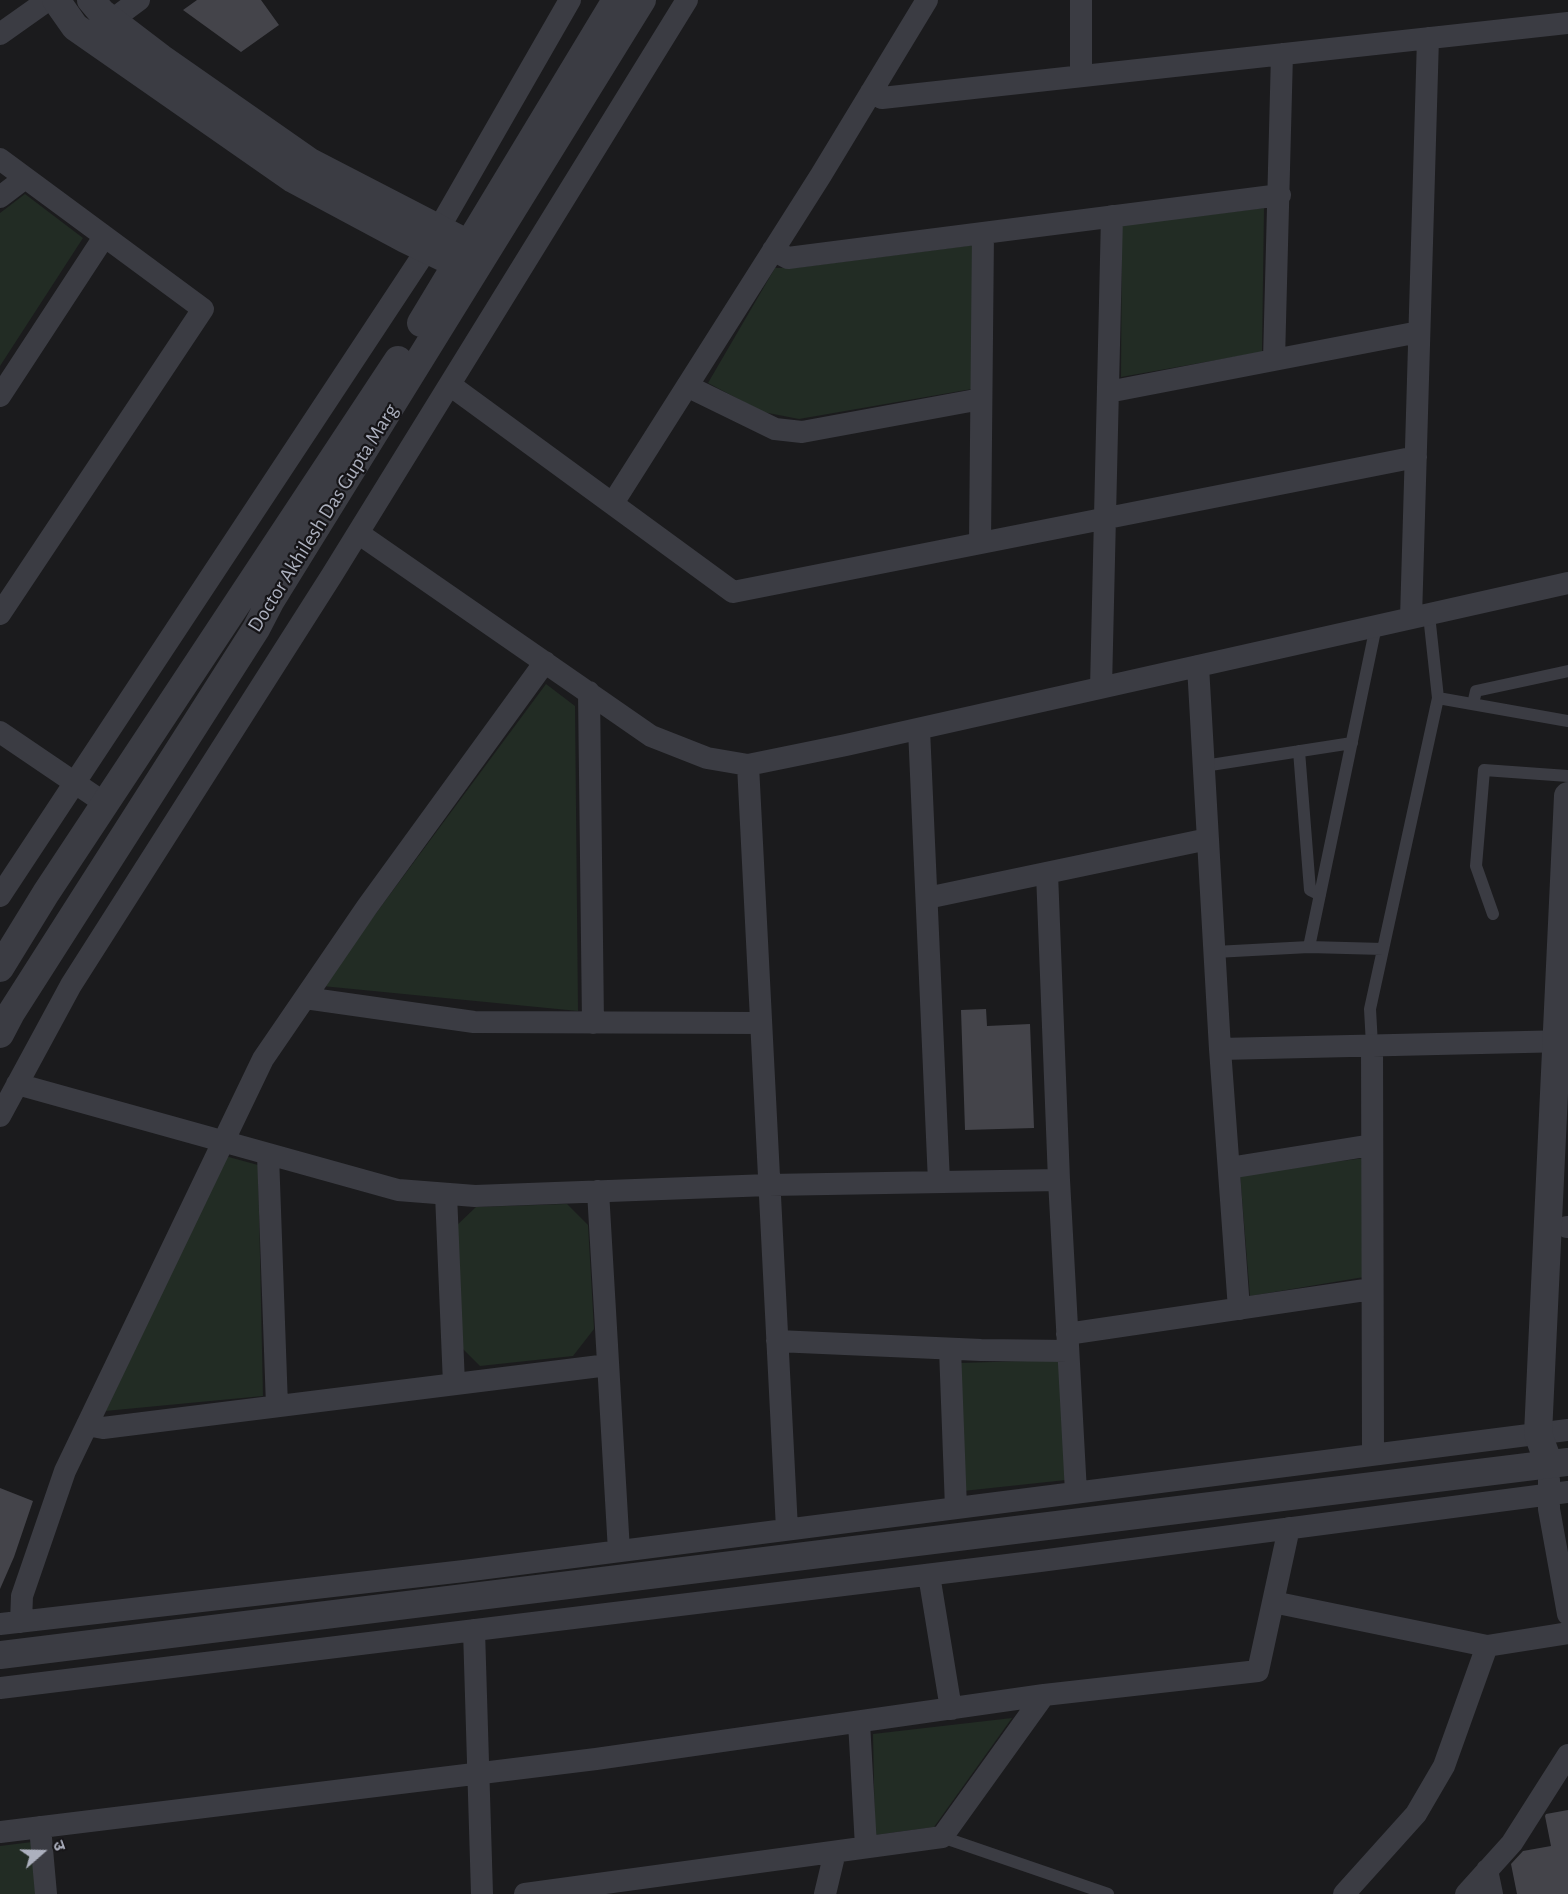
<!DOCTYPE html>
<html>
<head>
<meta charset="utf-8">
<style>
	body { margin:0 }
	#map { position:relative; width:1568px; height:1894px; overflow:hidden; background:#1b1b1d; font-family:"Alegreya Sans","Noto Sans Devanagari",sans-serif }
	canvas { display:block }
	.north { position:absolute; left:12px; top:1822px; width:60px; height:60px; -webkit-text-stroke:4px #161518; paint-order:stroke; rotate:70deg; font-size:16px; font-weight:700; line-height:24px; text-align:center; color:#acb0be }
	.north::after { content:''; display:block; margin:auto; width:21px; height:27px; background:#acb0be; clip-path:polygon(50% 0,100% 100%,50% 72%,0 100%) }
</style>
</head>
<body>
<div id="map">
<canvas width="1568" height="1894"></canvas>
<div class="north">उ</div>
</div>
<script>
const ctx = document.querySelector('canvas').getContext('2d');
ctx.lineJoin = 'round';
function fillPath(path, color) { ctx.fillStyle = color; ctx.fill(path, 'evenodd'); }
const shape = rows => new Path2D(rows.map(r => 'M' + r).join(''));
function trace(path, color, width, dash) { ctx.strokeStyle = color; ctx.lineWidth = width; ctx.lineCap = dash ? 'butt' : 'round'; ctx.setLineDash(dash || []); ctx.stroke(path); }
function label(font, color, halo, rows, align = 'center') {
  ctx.font = font + ' "Alegreya Sans",sans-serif'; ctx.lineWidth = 4.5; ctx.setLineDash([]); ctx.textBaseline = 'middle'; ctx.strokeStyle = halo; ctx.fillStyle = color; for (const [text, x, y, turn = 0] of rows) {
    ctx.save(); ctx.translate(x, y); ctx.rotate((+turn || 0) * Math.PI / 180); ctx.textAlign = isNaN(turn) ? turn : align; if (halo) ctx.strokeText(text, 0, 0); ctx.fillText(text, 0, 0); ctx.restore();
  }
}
fillPath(shape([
	[25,194,83,238,0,366,0,213],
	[1264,208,1262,352,1121,377,1122,225],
	[974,245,972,389,799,419,763,412,708,383,775,268,794,268],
	[546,684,575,706,578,1011,322,986],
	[225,1156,258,1165,263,1396,105,1411],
	[1365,1158,1364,1277,1250,1296,1240,1174],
	[567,1204,588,1225,594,1329,573,1356,480,1366,462,1348,455,1227,476,1207],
	[1059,1360,1066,1480,963,1491,959,1363],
	[1012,1718,934,1827,875,1835,873,1734],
	[32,1842,38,1894,0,1894,0,1846]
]), '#222c24');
fillPath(shape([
	[197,0,261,0,279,25,241,52,183,10],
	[986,1009,987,1026,1030,1024,1034,1128,965,1130,961,1010],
	[0,1488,33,1501,14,1557,0,1589],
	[1568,1810,1568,1894,1517,1894,1511,1864,1523,1851,1551,1846,1545,1816,1546,1814]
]), '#44444a');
trace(shape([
	[1438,698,1568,721],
	[1473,704,1476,691,1568,671],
	[1299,751,1310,890,1320,895],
	[1204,766,1352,743],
	[1493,914,1476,866,1484,770,1568,776],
	[1309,947,1376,626],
	[1215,952,1309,947,1383,949],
	[1372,1045,1370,1009,1438,698,1429,615],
	[942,1837,1108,1894]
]), '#3b3c43', 12);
trace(shape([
	[1081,0,1081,76],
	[112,20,139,0],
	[0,34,48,0],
	[871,92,882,98,1568,23],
	[0,159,203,309,0,614],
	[0,197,25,178],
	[773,250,788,258,1280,195],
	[1274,360,1282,54],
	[450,385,733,592,1416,457],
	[687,386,775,429,802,432,981,399],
	[1108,392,1419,332],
	[0,396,104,237],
	[613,503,821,175,927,0],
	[358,533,651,736,707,758,748,765,846,745,1568,583],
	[980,543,983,233],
	[1411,618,1428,38],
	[1198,666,1220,1049,1239,1309],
	[1101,688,1112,216],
	[589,692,593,1023],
	[919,729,939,1182],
	[0,732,106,804],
	[748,765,787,1529],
	[1047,873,1059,1180,1076,1492],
	[0,896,427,249,570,0],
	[927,898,1208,839],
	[305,998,474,1022,761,1023],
	[1372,1045,1373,1454],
	[1220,1049,1568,1041],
	[17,1084,398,1190,475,1196,769,1185,1059,1180],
	[0,1116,71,985,332,575,687,0],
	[268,1155,277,1406],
	[1229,1168,1372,1145],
	[598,1191,619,1551],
	[446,1194,454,1384],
	[1567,1227,1568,1227],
	[1067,1334,1372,1289],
	[777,1341,981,1350,1068,1351],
	[950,1349,956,1508],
	[87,1425,103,1428,608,1365],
	[1549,1480,1549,1509,1568,1614],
	[929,1575,951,1709],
	[1273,1602,1487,1646,1568,1633],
	[21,1622,22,1596,65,1471,263,1059,367,907,545,662],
	[0,1624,464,1571,1568,1430],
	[474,1630,482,1894],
	[0,1688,1040,1561,1568,1492],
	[859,1722,866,1847],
	[40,1827,46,1894],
	[0,1832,596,1759,1044,1695,1258,1671,1289,1528],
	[1487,1870,1492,1894],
	[525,1894,942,1837,1044,1695],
	[825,1894,835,1852],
	[1344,1894,1416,1814,1444,1766,1487,1646],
	[1466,1894,1512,1843,1568,1755]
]), '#3b3c43', 22);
trace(shape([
	[56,0,75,27,293,179,405,239,473,272],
	[91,0,102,13,161,58,310,162,484,252],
	[421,323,616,0],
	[0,968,46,893,398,360],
	[0,1034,11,1013,256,629,270,602,642,0],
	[1549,1464,1538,1434,1568,796],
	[0,1655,1568,1462]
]), '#3b3c43', 28);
label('21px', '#acb0be', '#161518', [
	["Doctor Akhilesh Das Gupta Marg",323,518,-58]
]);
</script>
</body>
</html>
